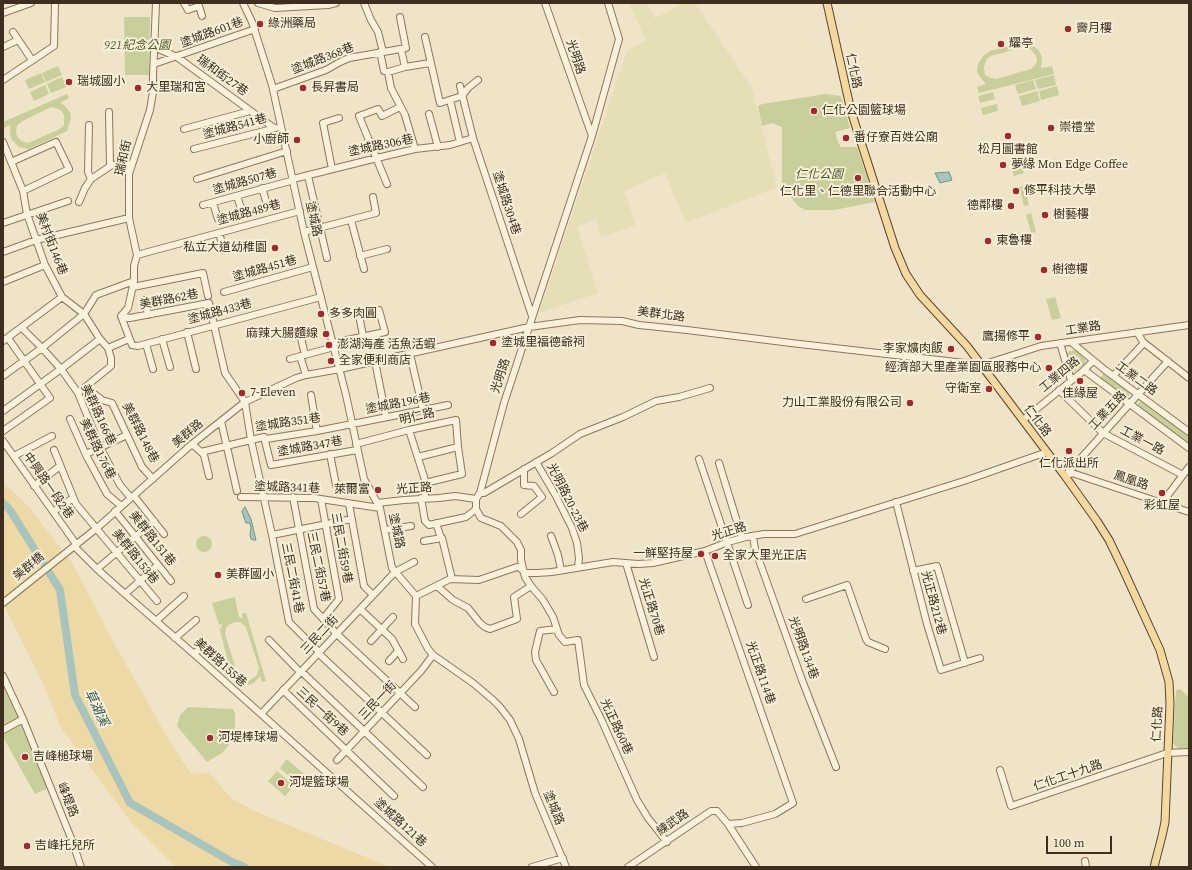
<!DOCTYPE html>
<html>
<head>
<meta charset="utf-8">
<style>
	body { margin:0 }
	#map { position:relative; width:1192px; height:870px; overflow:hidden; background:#f0e4c8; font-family:"Source Serif 4",serif }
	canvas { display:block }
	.frame { position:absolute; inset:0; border:4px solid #3d2e20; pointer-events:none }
	.scale { position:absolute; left:1046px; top:836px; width:66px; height:18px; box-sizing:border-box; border:2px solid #3d2e20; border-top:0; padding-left:5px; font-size:12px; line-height:14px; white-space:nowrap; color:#3d2e20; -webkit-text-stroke:3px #f7eed8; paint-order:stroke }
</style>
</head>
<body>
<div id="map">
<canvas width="1192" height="870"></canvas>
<div class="frame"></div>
<div class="scale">100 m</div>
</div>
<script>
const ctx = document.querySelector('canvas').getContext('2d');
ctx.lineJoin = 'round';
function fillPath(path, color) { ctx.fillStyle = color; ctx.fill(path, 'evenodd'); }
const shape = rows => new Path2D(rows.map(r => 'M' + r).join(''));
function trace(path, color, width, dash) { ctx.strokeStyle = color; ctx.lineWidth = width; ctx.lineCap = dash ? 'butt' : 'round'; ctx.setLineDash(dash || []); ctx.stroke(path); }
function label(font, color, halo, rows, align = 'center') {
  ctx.font = font + ' "Source Serif 4","Noto Sans TC",serif'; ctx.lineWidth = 4; ctx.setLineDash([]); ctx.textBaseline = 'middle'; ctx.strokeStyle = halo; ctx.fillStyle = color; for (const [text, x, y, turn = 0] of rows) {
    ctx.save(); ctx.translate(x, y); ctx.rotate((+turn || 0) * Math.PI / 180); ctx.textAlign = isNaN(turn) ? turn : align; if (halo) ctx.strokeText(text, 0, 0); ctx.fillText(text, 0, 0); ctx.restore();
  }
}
fillPath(shape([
	[629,3,646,3,655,18,685,3,695,3,752,88,777,187,686,223,665,173,624,191,636,225,601,237,596,219,577,227,598,293,539,313,627,51,646,40]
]), '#e6deb5');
fillPath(shape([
	[124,17,150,17,149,75,125,75],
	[1024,42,1033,45,1039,51,1042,57,1041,68,1052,66,1054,74,979,93,977,87,986,84,980,77,977,72,978,64,983,56,990,51],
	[1024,47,1030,49,1035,54,1037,59,1036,64,1031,69,996,79,990,78,985,75,984,68,985,63,987,59,991,56],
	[58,66,62,75,46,82,42,73],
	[41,73,45,82,29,89,25,80],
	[1054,75,1056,85,1038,89,1035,80],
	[62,77,66,87,51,93,47,84],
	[1033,80,1036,89,1018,94,1015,85],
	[45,85,49,94,34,101,30,92],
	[1057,86,1059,95,1041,100,1039,91],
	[1037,91,1040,101,1022,106,1019,96],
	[993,92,995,99,980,103,978,96],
	[67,94,69,98,60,103,64,105,70,112,71,118,67,131,29,149,19,147,12,140,10,135,10,125,4,128,3,122],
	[51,107,61,110,64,115,64,125,60,129,28,143,21,141,17,136,16,131,17,126,21,122],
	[826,94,841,96,850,128,835,132,838,142,841,147,857,147,875,202,834,210,805,210,798,206,782,187,782,127,772,123,762,126,758,106,762,104],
	[997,104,998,111,983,115,981,108],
	[1021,161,1024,173,1014,176,1010,164],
	[1024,186,1029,205,1024,206,1019,187],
	[1031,213,1036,232,1031,233,1026,215],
	[1055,297,1061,318,1052,320,1046,299],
	[1075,350,1086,360,1085,364,1075,371,1072,370,1067,352],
	[1104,373,1130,392,1129,396,1125,397,1100,378],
	[1138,402,1142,402,1189,436,1189,444,1138,406],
	'196 544a8 8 0 1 1 16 0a8 8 0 1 1-16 0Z',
	[235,597,239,617,243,618,242,613,246,613,266,681,262,682,260,676,254,683,249,685,239,682,232,678,220,630,223,623,219,625,212,603],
	[236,622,240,622,246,627,259,668,257,675,252,679,247,681,242,679,238,676,225,634,226,628,228,625],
	[3,681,19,718,6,726,3,720],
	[1180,689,1189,697,1189,749,1180,749,1176,747,1173,743,1176,690],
	[188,707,233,709,235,714,235,734,232,741,222,753,207,762,177,726,180,715],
	[21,723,48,788,35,794,3,737,3,734],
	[287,759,304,774,296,783,280,768],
	[277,771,294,786,285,796,268,781]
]), '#c9cf9b');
fillPath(shape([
	[3,482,28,506,71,561,114,643,169,740,191,774,209,773,232,799,259,813,390,867,176,867,130,821,61,728,44,686,3,603]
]), '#ecd9a5');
const water = shape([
	[949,172,952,180,940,183,935,173,949,172],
	[245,507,251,519,256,540,253,540,251,539,250,534,251,528,250,523,246,523,244,518,242,511,245,507]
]);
fillPath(water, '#a9c4bc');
trace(water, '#6f938a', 1);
trace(shape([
	[3,503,10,510,60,590,75,695,130,803,232,862,244,867]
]), '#a9c4bc', 8);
const minor = shape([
	[156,3,153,76,153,92,150,110,129,174,129,218,137,255,134,266,134,281,128,308,121,316,132,345,138,346,321,297],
	[184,3,188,10,199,6,202,16],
	[243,3,252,22,272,85,304,232,346,395,364,479,380,508,392,568,416,596,415,624,428,649,433,655,473,683,493,700,500,707,510,720,519,739,535,793,566,867],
	[258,3,275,8,328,5,336,3],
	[364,3,371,20,378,32,383,52],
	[545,3,592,136,504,403,480,493,476,499,476,509,481,518,501,526,517,542,521,550,521,560,525,577,531,586,543,600,553,617,559,635,565,642,578,640,584,685,601,719,637,800,648,818,667,842],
	[3,13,31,3],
	[13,32,32,60],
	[425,37,440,103,462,96],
	[3,47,18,40],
	[154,47,177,57,274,128],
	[401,49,405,67],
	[380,52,384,71],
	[154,64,255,29],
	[3,80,54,46,55,3],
	[460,86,473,138,532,316],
	[273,89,326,70,340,62,349,58,406,48,400,17],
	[462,96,468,88,478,80],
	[450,100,460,142],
	[109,112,110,166],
	[429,114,438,147],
	[184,129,250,111],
	[592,136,619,39,608,3],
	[3,142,23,191,27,214,45,265,62,297,84,314,100,339,108,348,111,358,111,366,78,393],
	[384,144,411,138],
	[194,149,276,128],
	[415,149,405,115,391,88,388,72,405,67,430,63],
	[11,162,56,142,69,169,23,191],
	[332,169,323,123,339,118],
	[308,176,327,258],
	[91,179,112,165,132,164],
	[197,179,287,151],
	[293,179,377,158,415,149,450,145,473,138],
	[387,184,359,116,378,109,382,116,400,107],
	[262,188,266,201],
	[237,196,242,212],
	[79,202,85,188,91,179,88,172,89,125],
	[213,203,218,219],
	[203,205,294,180],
	[351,220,364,269],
	[3,223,68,201],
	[304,232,376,213,373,197],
	[219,233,224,250],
	[3,252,36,240,129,218],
	[137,255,300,211],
	[360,256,387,249],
	[3,282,45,265],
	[133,287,203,273,208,296],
	[224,292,313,267],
	[145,300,148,315],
	[359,315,363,336],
	[121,316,130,318,209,303,225,373,245,402,251,440,272,535,289,622,319,652],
	[22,328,42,348,61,369,78,393,101,449,120,485,131,498],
	[187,332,196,369],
	[1137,332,1143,342,1189,378],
	[301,338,305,355],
	[162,339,170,367],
	[3,341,62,297],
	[1071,342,1105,370,1189,432],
	[333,343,385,332,379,310],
	[1060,343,1071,380],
	[146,344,153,369],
	[108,348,129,339],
	[410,354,423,410],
	[300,356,306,375],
	[290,359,334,347],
	[375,361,386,417],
	[1084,370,1189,448],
	[3,376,42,348,84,314,96,295,134,281],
	[1113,376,1144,343],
	[85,387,102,400,112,403,142,467,153,479],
	[1059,390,1103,433,1183,475],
	[311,395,317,431],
	[3,411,61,369,100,339],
	[70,419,86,455,107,494,121,506],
	[1023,420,1082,372,1093,361],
	[221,421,237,491],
	[409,430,425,480,425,498],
	[3,431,50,398,8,338],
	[264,437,271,465,357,450],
	[3,441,76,544,76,548,97,569,125,594,194,654,432,867],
	[192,444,201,452,251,440,264,437,266,439,317,431,448,405],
	[356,444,409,430,456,420,458,447,462,474,425,483],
	[54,450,76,504,157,601],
	[201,452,204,455,209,476],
	[86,454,127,435],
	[330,454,336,485],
	[14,456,52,436],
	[418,457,458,447],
	[699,459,748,605],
	[536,462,556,496,572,528,577,543,579,558,578,567],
	[719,463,742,538],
	[1065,476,1168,361],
	[1066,476,1072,473,1189,512],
	[34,486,60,466],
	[480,493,484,493,552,453,580,434,623,417,656,401,679,397,710,388],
	[134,496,164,534],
	[241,497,314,498,380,508],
	[293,497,314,609,336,633],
	[421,498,425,521,429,525,466,517,476,509],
	[321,499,339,599,323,619],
	[896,502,927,624,941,670,980,658],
	[377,503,404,500,439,498,455,496,476,499],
	[1162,503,1189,467],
	[349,504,364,586,373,595],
	[115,511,171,581],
	[53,512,73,498],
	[521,514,542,497,534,486,524,485,524,469],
	[436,523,441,538],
	[385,530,411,526],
	[272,535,352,519],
	[551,536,558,555,561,570],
	[753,536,755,549,802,680,836,767],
	[424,541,442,538,452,579],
	[626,563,654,657],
	[97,569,154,521],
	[913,571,937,566,965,663],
	[437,586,453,600,468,608,480,623,485,627,490,629,517,619,514,597,531,586],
	[125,594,158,565],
	[416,596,450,579,479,580,517,567,519,567,525,573,537,573,552,572,613,562,638,564,653,563,705,551,728,542,746,537,764,534,795,534,967,480,1047,452],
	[806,599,847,585,866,639,868,642,885,649],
	[3,603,97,528,192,444,245,402,296,378,306,375,340,369,529,327,580,320,622,321,639,325,687,330,791,343,982,365,1041,346,1189,325],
	[360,609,392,639,403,659],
	[156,621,184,596],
	[335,634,339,636,415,707],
	[175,638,196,620],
	[269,640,300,672,303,673,423,787],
	[371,641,393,617],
	[318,653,427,755],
	[194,654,204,645],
	[389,661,398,651],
	[3,676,23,719,71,838,81,867],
	[283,690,394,796],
	[554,692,536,660,535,652,540,631,557,629],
	[261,714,395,572,414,562],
	[3,730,23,719],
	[337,760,421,671,433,655],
	[1000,770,1011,806,1167,753,1189,752],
	[728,824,756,867],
	[1085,861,1086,867],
	[532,867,563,858],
	[628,867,711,811,717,811,728,824,742,823,775,814,793,803,705,551]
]);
const major = shape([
	[827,3,851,111,895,248,906,274,920,295,967,346,1065,476,1097,521,1109,540,1123,569,1160,650,1169,682,1170,704,1165,822,1162,836,1154,867]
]);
trace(minor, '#8d765c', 8);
trace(major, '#5b4430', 9);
trace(minor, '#faf1dc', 6);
trace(major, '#f3d9a0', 7);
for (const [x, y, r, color] of [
	[260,24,4,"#9e2a2b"],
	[1068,29,4,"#9e2a2b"],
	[1001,44,4,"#9e2a2b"],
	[69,82,4,"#9e2a2b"],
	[138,88,4,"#9e2a2b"],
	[303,88,4,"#9e2a2b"],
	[814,111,4,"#9e2a2b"],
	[1051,128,4,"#9e2a2b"],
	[1008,136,4,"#9e2a2b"],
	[846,138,4,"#9e2a2b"],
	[297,140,4,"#9e2a2b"],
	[1003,165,4,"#9e2a2b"],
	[858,178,4,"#9e2a2b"],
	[1016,191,4,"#9e2a2b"],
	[1011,206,4,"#9e2a2b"],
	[1045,215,4,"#9e2a2b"],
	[988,241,4,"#9e2a2b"],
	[275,248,4,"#9e2a2b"],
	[1044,270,4,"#9e2a2b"],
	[321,314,4,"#9e2a2b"],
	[326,334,4,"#9e2a2b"],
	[1038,337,4,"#9e2a2b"],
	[493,343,4,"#9e2a2b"],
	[329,345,4,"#9e2a2b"],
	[951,349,4,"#9e2a2b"],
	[331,361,4,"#9e2a2b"],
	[1049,368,4,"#9e2a2b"],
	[1080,381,4,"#9e2a2b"],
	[989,389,4,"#9e2a2b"],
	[242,393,4,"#9e2a2b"],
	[910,403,4,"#9e2a2b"],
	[1069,451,4,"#9e2a2b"],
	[378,490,4,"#9e2a2b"],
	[1162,493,4,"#9e2a2b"],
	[701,554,4,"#9e2a2b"],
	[715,556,4,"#9e2a2b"],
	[218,575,4,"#9e2a2b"],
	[210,738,4,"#9e2a2b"],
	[25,757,4,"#9e2a2b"],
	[281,783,4,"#9e2a2b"],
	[27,846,4,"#9e2a2b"]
]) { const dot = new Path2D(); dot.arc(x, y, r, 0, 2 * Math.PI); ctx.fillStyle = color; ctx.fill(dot); trace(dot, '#f7eed8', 1.5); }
label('12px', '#3d2e20', '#f7eed8', [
	["綠洲藥局",268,24],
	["霽月樓",1076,29],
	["耀亭",1009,44],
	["瑞城國小",77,82],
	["大里瑞和宮",146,88],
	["長昇書局",311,88],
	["仁化公園籃球場",822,111],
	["崇禮堂",1059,128],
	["番仔寮百姓公廟",854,138],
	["小廚師",289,140,"right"],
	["松月圖書館",1008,150,"center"],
	["夢緣 Mon Edge Coffee",1011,165],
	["修平科技大學",1024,191],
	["仁化里、仁德里聯合活動中心",858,192,"center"],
	["德鄰樓",1003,206,"right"],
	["樹藝樓",1053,215],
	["東魯樓",996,241],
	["私立大道幼稚園",267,248,"right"],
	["樹德樓",1052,270],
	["多多肉圓",329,314],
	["麻辣大腸麵線",318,334,"right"],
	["鷹揚修平",1030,337,"right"],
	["塗城里福德爺祠",501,343],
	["澎湖海產 活魚活蝦",337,345],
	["李家爌肉飯",943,349,"right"],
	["全家便利商店",339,361],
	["經濟部大里產業園區服務中心",1041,368,"right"],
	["守衛室",981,389,"right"],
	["7-Eleven",250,393],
	["佳緣屋",1080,394,"center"],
	["力山工業股份有限公司",902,403,"right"],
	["仁化派出所",1069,464,"center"],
	["萊爾富",370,490,"right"],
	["彩虹屋",1162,506,"center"],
	["一鮮堅持屋",693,554,"right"],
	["全家大里光正店",723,556],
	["美群國小",226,575],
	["河堤棒球場",218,738],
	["吉峰槌球場",33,757],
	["河堤籃球場",289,783],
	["吉峰托兒所",35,846]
], 'left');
label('12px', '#3d2e20', '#f7eed8', [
	["塗城路601巷",212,33,-20],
	["光明路",575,57,71],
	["塗城路368巷",323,59,-21],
	["仁化路",853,71,78],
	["瑞和街27巷",222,76,36],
	["塗城路541巷",235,127,-15],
	["塗城路306巷",381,146,-12],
	["瑞和街",124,158,-77],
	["塗城路507巷",245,182,-16],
	["塗城路304巷",506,203,72],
	["塗城路489巷",249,213,-15],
	["塗城路",313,219,77],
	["美村街146巷",51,244,69],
	["塗城路451巷",265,269,-16],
	["美群路62巷",169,300,-11],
	["塗城路433巷",220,312,-15],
	["美群北路",661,315,7],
	["工業路",1083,329,-9],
	["工業四路",1060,375,-40],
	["光明路",501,376,-72],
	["工業二路",1136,379,36],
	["塗城路196巷",398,404,-11],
	["工業五路",1108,411,-47],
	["美群路166巷",98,415,65],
	["明仁路",417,417,-13],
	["仁化路",1037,421,53],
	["塗城路351巷",288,423,-8],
	["美群路148巷",140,433,63],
	["美群路",188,434,-40],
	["工業一路",1142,441,28],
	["塗城路347巷",310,447,-10],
	["美群路176巷",97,449,64],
	["鳳凰路",1131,481,18],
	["中興路一段2巷",48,486,55],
	["塗城路341巷",287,488,2],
	["光正路",414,489,-4],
	["光明路20-23巷",567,498,63],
	["塗城路",396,531,78],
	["光正路",729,532,-17],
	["美群路151巷",152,539,51],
	["三民二街59巷",341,548,80],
	["美群路153巷",135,557,51],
	["美群橋",29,567,-39],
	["三民二街57巷",318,567,78],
	["三民二街41巷",292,578,79],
	["光正路212巷",933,603,75],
	["光正路70巷",651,607,73],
	["三民二街",320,635,-47],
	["光明路134巷",803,648,70],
	["美群路155巷",220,663,42],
	["光正路114巷",760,673,71],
	["三民一街",378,701,-46],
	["三民一街9巷",322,712,43],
	["仁化路",1158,724,-87],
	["光正路60巷",616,727,65],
	["仁化工十九路",1068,776,-19],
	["峰堤路",67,800,68],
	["塗城路",553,808,68],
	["塗城路121巷",400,823,42],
	["練武路",673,823,-35]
]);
label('italic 12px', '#4d5a26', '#f7eed8', [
	["921紀念公園",137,46],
	["仁化公園",819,175]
]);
label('italic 13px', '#2f5d5a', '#f7eed8', [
	["草湖溪",96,708,65]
]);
</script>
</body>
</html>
